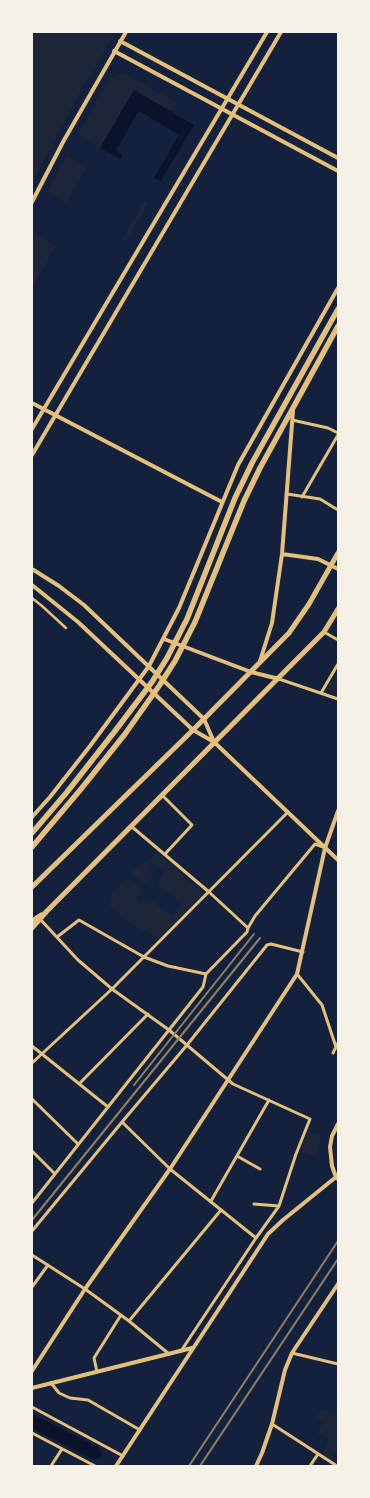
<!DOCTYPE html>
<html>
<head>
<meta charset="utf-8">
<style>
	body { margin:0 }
	#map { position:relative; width:370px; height:1498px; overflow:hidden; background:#14213d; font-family:"Zilla Slab",serif }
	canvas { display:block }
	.frame { position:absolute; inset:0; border:33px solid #f6f1e7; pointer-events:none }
</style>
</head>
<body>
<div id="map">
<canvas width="370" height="1498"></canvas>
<div class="frame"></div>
</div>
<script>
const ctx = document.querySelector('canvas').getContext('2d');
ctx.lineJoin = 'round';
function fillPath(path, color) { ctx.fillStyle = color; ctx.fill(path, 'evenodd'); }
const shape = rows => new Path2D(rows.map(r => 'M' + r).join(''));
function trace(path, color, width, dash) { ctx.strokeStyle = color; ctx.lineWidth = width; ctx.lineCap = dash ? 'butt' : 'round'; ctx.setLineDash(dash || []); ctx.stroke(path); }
fillPath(shape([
	[32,32,116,32,80,92,32,183],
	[125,73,177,103,171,112,134,90,100,148,78,135,110,78],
	[66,156,86,168,66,203,48,192],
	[145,201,148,203,125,242,122,240],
	[32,232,56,246,33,286,32,285],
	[338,669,338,693,326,689],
	[157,852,204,894,159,938,133,925,110,906,111,895,128,877,141,888,137,900,145,903,149,899,172,915,181,905,174,896,158,886,164,871,152,862,147,868,153,877,145,885,131,873,141,863,147,862],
	[309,1131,322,1135,316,1157,301,1151],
	[338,1408,338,1446,332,1460,323,1456,329,1438,317,1433,323,1423,316,1418,322,1409,335,1414]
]), '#1d2539');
fillPath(shape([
	[134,90,194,125,161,181,154,178,179,135,139,111,116,150,123,155,121,159,100,148]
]), '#0b132b');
trace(shape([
	[32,1421,95,1453]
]), '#0b132b', 13);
trace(shape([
	[32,598,42,606,66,628]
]), '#e5c07b', 2.5);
trace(shape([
	[292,420,328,428,338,433],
	[287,494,320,499,338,510],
	[302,497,338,435],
	[324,632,338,640],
	[279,679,338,699],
	[321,693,338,664],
	[162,795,192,825,165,854],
	[131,826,209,892,248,928],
	[40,919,78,960,112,989,169,1030,233,1084,310,1119,296,1154,279,1206,256,1238,181,1351],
	[57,937,79,920,144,957,168,966,206,974],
	[297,974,322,1005,336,1047],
	[32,1046,108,1107],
	[333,1053,338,1043],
	[32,1063,112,989,288,812],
	[79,1084,148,1014],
	[32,1099,78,1144],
	[122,1122,170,1169,256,1238],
	[32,1151,55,1174],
	[237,1156,260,1169],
	[211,1201,269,1100],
	[32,1203,203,987,206,974,247,932,248,928,255,916,315,844,323,847],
	[254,1204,279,1206],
	[32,1231,122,1122,187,1045,267,945,271,944,303,952],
	[32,1255,85,1289,129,1321,169,1354],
	[32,1287,48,1265],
	[129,1321,221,1210],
	[292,1353,338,1364],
	[97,1372,94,1358,121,1315],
	[51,1383,59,1393,70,1398,88,1400,140,1430],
	[32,1407,123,1456],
	[272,1424,337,1466],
	[32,1433,95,1466],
	[51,1466,62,1449],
	[310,1466,318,1454]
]), '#e5c07b', 3);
trace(shape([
	[120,41,338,158],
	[114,51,338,171],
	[32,202,63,142,126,32],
	[32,403,222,502],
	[32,429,267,32],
	[32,455,281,32],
	[282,554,318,559,338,569],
	[32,569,59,586,84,605,204,719,214,742],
	[32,585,78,622,193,730,214,742,338,860],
	[164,639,251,672,279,679],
	[260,661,272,623,282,554,293,411],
	[32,817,50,797,90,746,149,666,179,608,238,465,338,288],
	[336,1177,332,1166,330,1147,332,1136,338,1124],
	[32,1371,85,1289,170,1169,297,974,325,848,338,811],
	[32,1388,192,1348],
	[116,1466,268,1234,283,1220,336,1177,338,1179],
	[256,1466,262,1453,272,1424,285,1370,292,1353,338,1284]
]), '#e5c07b', 4);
trace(shape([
	[32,887,193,730,289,633,309,604,338,553],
	[32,921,41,915],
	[32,928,47,911,324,632,338,609]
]), '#e5c07b', 5);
trace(shape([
	[32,833,67,792,115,731,152,682,167,658,187,619,235,498,252,463,338,309],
	[32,847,81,789,125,734,159,686,175,661,195,622,244,501,260,468,338,326]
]), '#e5c07b', 5.5);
trace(shape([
	[134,1085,254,934],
	[32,1220,260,938],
	[189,1466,338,1241],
	[200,1466,338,1259]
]), '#918062', 2);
</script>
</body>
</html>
